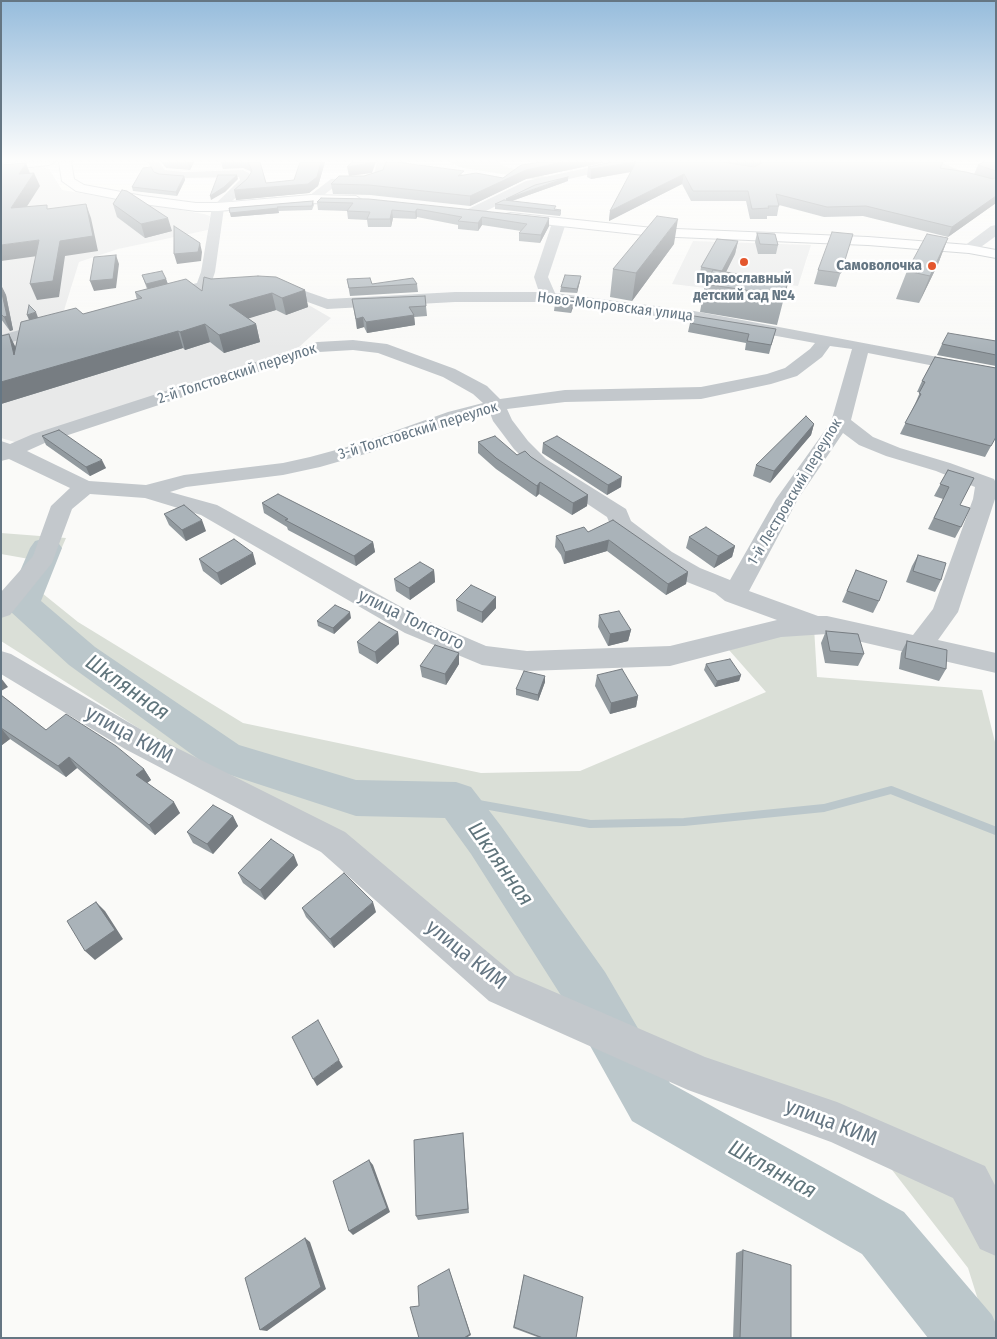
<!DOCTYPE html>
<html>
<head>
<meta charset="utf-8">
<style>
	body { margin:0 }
	#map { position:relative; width:997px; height:1339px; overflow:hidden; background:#fafaf8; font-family:"Fira Sans Condensed",sans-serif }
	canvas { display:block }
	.frame { position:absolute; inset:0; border:2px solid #657683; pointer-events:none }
</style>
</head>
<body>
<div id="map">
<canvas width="997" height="1339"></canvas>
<div class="frame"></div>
</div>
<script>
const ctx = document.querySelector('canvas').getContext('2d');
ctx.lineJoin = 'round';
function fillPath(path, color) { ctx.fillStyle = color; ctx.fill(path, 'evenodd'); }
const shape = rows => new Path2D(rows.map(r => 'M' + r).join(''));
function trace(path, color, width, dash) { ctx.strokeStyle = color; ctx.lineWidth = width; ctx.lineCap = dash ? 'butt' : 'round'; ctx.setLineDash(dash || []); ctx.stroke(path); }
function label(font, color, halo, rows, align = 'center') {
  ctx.font = font + ' "Fira Sans Condensed",sans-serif'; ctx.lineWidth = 5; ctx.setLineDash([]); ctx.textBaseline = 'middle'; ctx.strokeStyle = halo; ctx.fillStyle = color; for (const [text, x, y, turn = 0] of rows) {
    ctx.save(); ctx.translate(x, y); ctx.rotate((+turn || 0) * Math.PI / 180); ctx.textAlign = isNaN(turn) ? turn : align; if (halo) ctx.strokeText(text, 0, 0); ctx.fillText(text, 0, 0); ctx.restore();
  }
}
fillPath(shape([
	[40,167,49,169,62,190,204,214,210,216,208,230,118,249,79,262,61,320,1,336,1,171],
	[693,241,811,245,798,286,742,280,730,291,672,284],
	[281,289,331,318,299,347,18,443,1,438,1,344,191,292]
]), '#e8e9e9');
fillPath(shape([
	[450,162,499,162,503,166,547,177,538,180,459,167],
	[1,533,66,538,42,593,78,622,243,723,481,773,580,771,766,692,729,650,814,627,817,677,982,690,996,746,996,1338,990,1338,968,1268,872,1144,607,1041,367,873,1,641,1,595,35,560,1,554]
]), '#dadfd7');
trace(shape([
	[456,800,590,824,684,822,824,808,891,790,996,831]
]), '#bbc7cb', 8);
fillPath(shape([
	[46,538,57,541,62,548,41,601,95,647,239,745,356,780,456,782,471,787,501,826,605,972,670,1083,904,1212,992,1315,996,1324,996,1338,928,1338,862,1254,632,1121,569,1008,471,854,445,818,356,816,212,769,69,665,11,612,6,604,30,548,35,541,46,538]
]), '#bbc7cb');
const major = shape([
	[17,162,55,162,49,165,1,170,1,164,17,162],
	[59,162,71,162,74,179,84,185,143,196,196,203,218,203,311,195,356,196,362,200,356,204,311,203,218,211,196,211,143,204,76,191,62,181,59,162],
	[511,213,653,228,868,237,969,245,996,250,996,258,969,253,868,245,653,236,506,220,505,217,506,214,511,213]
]);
trace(major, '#b5babe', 2);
fillPath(shape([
	[147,162,159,162,165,170,184,172,243,170,249,173,252,180,248,187,224,208,215,272,211,284,215,284,262,281,282,283,328,299,455,292,539,292,534,277,552,223,559,219,566,223,548,277,555,293,694,311,996,368,996,378,868,353,851,420,873,437,900,448,950,463,994,479,996,483,995,499,958,612,938,640,996,653,996,673,827,634,781,637,670,666,527,671,482,665,405,633,201,515,145,498,90,494,72,509,52,563,10,615,1,618,1,592,33,556,51,506,70,488,9,459,1,461,1,441,10,444,33,434,317,342,353,340,387,344,455,369,487,386,500,399,565,390,701,387,767,374,785,368,810,349,815,343,694,321,549,302,455,302,327,309,280,292,262,291,215,294,203,291,162,301,157,299,154,296,157,293,197,283,201,272,212,207,240,180,239,177,184,178,161,176,157,175,147,162],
	[830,346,852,349,831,422,776,499,730,580,700,568,672,552,631,521,626,509,546,459,528,441,512,420,507,409,565,402,701,399,771,384,797,376,822,357,830,346],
	[353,350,378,353,443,377,473,394,483,403,448,412,358,444,310,457,283,463,184,475,146,485,89,481,27,451,47,442,319,352,353,350],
	[490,413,493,421,514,449,532,467,607,517,612,529,656,562,682,580,715,593,725,601,777,620,670,646,527,651,486,646,423,619,217,505,170,492,186,487,283,475,320,467,372,452,462,420,490,413],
	[843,433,859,445,886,456,936,471,975,487,973,499,933,609,913,635,827,616,818,616,749,591,798,499,843,433],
	[377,162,389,162,383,178,365,184,338,184,315,202,307,202,305,199,331,179,364,177,374,174,377,162],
	[615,162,636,162,630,165,534,187,476,216,466,216,465,213,466,210,526,181,615,162],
	[924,162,940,162,973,176,987,179,989,181,983,185,966,181,924,162],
	[996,225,996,236,974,252,964,252,962,249,964,246,991,226,996,225],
	[53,321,59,323,61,326,59,329,1,345,1,335,53,321],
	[1,651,11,654,147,733,345,832,515,975,705,1057,837,1102,985,1166,996,1187,996,1256,980,1249,953,1198,831,1142,688,1090,489,1001,321,852,125,749,1,674,1,651]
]), '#c3c8cc');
fillPath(major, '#fff');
fillPath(shape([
	[161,162,194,162,190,170,166,168],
	[221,162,260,162,266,183,294,180,300,162,325,162,318,186,309,193,236,200,251,173,250,171,243,168,223,169],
	[386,162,407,162,406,163,464,175,503,178,541,162,606,162,526,179,470,206,370,195,333,194,331,184,364,176,383,170],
	[726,162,943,162,940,168,974,174,978,165,996,162,996,203,948,237,863,216,824,217,779,205,777,216,767,216,767,219,750,219,746,201,691,201,682,184,609,221,610,211,631,172,591,179,587,177,588,167,752,167],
	[154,172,159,174,184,176,185,180,177,196,133,191,132,187],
	[568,181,512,201,561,210,561,214,560,216,495,209,495,204,506,200,506,199],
	[369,199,549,226,540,243,519,241,519,233,521,231,482,225,478,231,458,229,458,225,417,217,416,219,393,218,391,227,368,227,367,220,348,219,347,211,318,210,317,202],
	[313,201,314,205,312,210,278,211,279,213,231,217,229,208],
	[113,204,172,231,145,238,117,217],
	[757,233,778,245,776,254,758,254,755,242],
	[853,234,836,287,814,284,818,270],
	[948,238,938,264,919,303,896,299,907,271],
	[738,241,735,254,726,272,788,282,777,325,700,312,705,284,707,281,699,280,701,267],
	[674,244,632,301,610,297,613,269],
	[142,275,166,279,168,284,202,291,211,279,305,290,308,307,286,315,276,310,248,318,256,324,260,342,224,353,210,342,185,350,183,348,1,404,9,334,15,347,29,320,27,315,38,318,83,314,137,300,135,292,147,289],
	[347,279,372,284,417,284,418,292,350,296],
	[580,281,577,293,560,292,561,287],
	[1,285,6,295,13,330,10,331,1,319],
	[425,296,427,316,414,317,415,325,367,333,364,327,357,329,352,299],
	[574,298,573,307,571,313,554,311,555,303],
	[690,323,776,329,769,354,745,350,746,343,688,332],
	[996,341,996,366,937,355,942,344],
	[935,357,991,446,985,457,900,434,915,404,920,392,917,392,922,381],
	[814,424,811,435,770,483,753,476,756,465],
	[42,436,106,468,90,476,46,445],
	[478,442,517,455,531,457,588,495,587,506,572,515,539,494,536,497,496,469,478,453],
	[543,443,621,487,607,495,542,453],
	[948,470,961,527,955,538,928,529,943,499,934,496],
	[262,503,373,542,375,552,356,566,288,530,287,527,264,513],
	[164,514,206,531,186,541,169,525],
	[588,532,688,572,686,584,666,595,607,551,564,564,561,555,555,547,556,536],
	[689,537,735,546,732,557,714,568,686,548],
	[918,555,941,580,935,592,906,582,912,566],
	[199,559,256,564,221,585,203,571],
	[434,570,435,582,410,600,396,591,394,579],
	[856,570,879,601,873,613,842,602],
	[496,597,496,608,482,623,457,611,456,600],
	[599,615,631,630,628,641,608,646,598,627],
	[351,618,334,634,318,626,317,621],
	[826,631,864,654,858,666,825,663,821,643],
	[398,632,399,644,377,664,359,653,357,642],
	[907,641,946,669,939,681,899,669,901,653],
	[459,653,459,664,446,685,422,677,420,666],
	[706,664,741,675,739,681,715,687,704,670],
	[597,675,638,696,636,707,610,714,595,686],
	[545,676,545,682,538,701,516,695,516,689],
	[1,695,46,730,144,769,151,780,147,783,180,813,155,835,77,768,66,777,10,739,2,745],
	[233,816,238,826,213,854,193,843,187,832],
	[298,865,265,900,243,883,238,873],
	[302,908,376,912,334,948,306,917],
	[463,1133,469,1213,418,1220,416,1216],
	[743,1250,791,1338,733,1338,736,1253],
	[524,1275,576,1338,540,1338,513,1328]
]), '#929a9f');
fillPath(shape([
	[188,162,194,162,190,170],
	[321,162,325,162,318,186,309,193,236,200,234,190,308,184],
	[372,162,376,162,372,173,349,176,347,167],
	[563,162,606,162,526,179,470,206,470,196,526,170],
	[636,162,635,171,591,179,591,169],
	[26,163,31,176,19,174],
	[34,173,40,186,17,222,11,208],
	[684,174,682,184,609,221,610,211],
	[237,175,238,179,225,192,211,200,210,196],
	[184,176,185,180,177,196,176,192],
	[568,177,568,181,506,203,506,199],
	[996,196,996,203,948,237,952,227],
	[86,204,91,218,98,251,65,256,59,297,37,300,30,284],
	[278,208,279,213,231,217,230,213],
	[417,209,417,217,416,219,415,212],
	[392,210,393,218,391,227,390,219],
	[482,217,482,225,478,231,478,223],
	[168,218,172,231,145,238,141,224],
	[549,218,549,226,540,243,541,235],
	[678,219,674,244,632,301,636,273],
	[948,238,938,264,919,303,930,276],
	[39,240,45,255,1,261,1,245],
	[738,241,735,254,720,284,722,271],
	[200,243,202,252,201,261,177,264,174,254],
	[116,255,119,264,116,288,94,291,90,281],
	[581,276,580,281,577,293,577,289],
	[166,279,169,288,150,294,146,284],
	[1,285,6,295,13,330,10,331,4,317],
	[305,290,308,307,286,315,282,298],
	[272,293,276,310,234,323,229,305],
	[574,298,573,307,571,313,572,305],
	[36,312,40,323,32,325,27,315],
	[414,315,415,325,367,333,366,322],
	[363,317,364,327,357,329,356,319],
	[205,324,210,342,185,350,180,332],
	[256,324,260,342,224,353,219,335],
	[178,331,183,348,1,404,1,382],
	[9,334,18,352,14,355],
	[814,424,811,435,770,483,774,471],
	[102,460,106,468,90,476,86,467],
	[622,477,621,487,607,495,608,485],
	[540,482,539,494,536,497,537,486],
	[588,495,587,506,572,515,573,503],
	[202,520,206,531,186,541,182,530],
	[609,540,607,551,564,564,565,552],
	[373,542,375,552,356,566,354,556],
	[735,546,732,557,714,568,718,556],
	[253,553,256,564,221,585,217,573],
	[434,570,435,582,410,600,409,588],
	[688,572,686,584,666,595,668,584],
	[496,597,496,608,482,623,482,612],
	[350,612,351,618,334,634,333,628],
	[631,630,628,641,608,646,610,634],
	[398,632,399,644,377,664,375,652],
	[459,653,459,664,446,685,445,674],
	[741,675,739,681,715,687,717,681],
	[545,676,545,682,538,701,538,695],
	[1,678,8,687,1,691],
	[638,696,636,707,610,714,611,703],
	[1,728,10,739,2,745,1,744],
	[69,757,77,768,66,777,58,766],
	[144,769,151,780,143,786,136,775],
	[174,802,180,813,155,835,149,825],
	[233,816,238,826,213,854,207,844],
	[294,855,298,865,265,900,260,890],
	[96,902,105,911,123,939,95,960,85,951],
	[373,902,376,912,334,948,330,939],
	[339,1060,343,1067,317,1086,313,1079],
	[369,1160,373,1165,390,1212,353,1235,349,1231],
	[305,1238,310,1242,326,1289,267,1331,260,1330],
	[449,1269,471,1335,466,1338,464,1338]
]), '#777d82');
const building = shape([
	[248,162,260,162,266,183,294,180,300,162,321,162,317,177,308,184,234,190,247,179,252,171,248,162],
	[352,162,372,162,371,163,347,167,352,162],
	[386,162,396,162,464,171,458,176,476,173,503,178,521,165,541,162,563,162,526,170,470,196,369,185,331,184,339,176,364,176,383,170,386,162],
	[612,162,723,162,754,167,762,163,760,162,943,162,940,168,966,172,993,179,996,177,996,196,952,227,866,206,827,207,776,194,779,206,768,206,769,208,752,209,748,191,693,191,684,174,610,211,636,162,591,169,588,167,612,162],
	[983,162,996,162,996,171,978,165,983,162],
	[26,163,19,174,34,173,11,208,47,205,47,209,86,204,93,236,60,241,53,281,30,284,39,240,1,245,1,165,26,163],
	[151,167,154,172,159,174,184,176,176,192,132,187,143,168,151,167],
	[218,175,237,175,224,187,210,196,218,175],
	[568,177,506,199,535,185,568,177],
	[122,190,127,191,168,218,141,224,113,204,122,190],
	[321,198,369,199,549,218,541,235,519,233,527,224,482,217,478,223,458,221,462,217,417,209,415,212,392,210,390,219,367,219,370,212,347,211,353,203,317,202,321,198],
	[504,200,556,206,554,209,561,210,560,211,495,204,504,200],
	[313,201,312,206,277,207,278,208,230,213,229,208,313,201],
	[657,216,678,219,636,273,613,269,657,216],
	[174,226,200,243,198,252,174,254,174,226],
	[832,232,853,234,841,273,818,270,832,232],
	[757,233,775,234,778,245,760,244,757,233],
	[927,234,948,238,930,276,907,271,927,234],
	[717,239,738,241,722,271,701,267,717,239],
	[116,255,113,279,90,281,94,257,116,255],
	[713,270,788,282,784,296,705,284,713,270],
	[162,271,166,279,146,284,142,275,162,271],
	[565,275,581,276,577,289,561,287,565,275],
	[258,276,276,277,305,290,282,298,272,293,229,305,256,324,219,335,205,324,180,332,178,331,1,382,1,336,9,334,14,355,21,322,76,308,83,314,142,298,135,292,186,279,202,291,204,277,211,279,258,276],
	[370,278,372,284,413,278,417,284,349,288,347,279,370,278],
	[1,289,7,316,4,317,1,314,1,289],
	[425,296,426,306,409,307,414,315,366,322,363,317,356,319,352,299,425,296],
	[557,296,574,298,572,305,555,303,557,296],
	[29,305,36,312,27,315,29,305],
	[694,316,776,329,771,345,747,341,749,334,690,323,694,316],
	[948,333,996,341,996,355,942,344,948,333],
	[935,357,996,368,996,437,991,446,905,423,921,394,919,393,925,382,922,381,935,357],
	[806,416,814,424,774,471,756,465,806,416],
	[59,430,102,460,86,467,42,436,59,430],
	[495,436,517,455,525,451,531,457,588,495,573,503,540,482,537,486,496,458,478,442,495,436],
	[557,436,622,477,608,485,543,443,557,436],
	[948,470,974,478,960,505,970,508,961,527,934,518,949,487,940,484,948,470],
	[278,494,373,542,354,556,285,520,288,519,262,503,278,494],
	[184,505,202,520,182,530,164,514,184,505],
	[613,520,688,572,668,584,609,540,565,552,562,544,556,536,584,527,588,532,613,520],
	[706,527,735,546,718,556,689,537,706,527],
	[234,539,253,553,217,573,199,559,234,539],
	[918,555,946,563,941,580,913,571,918,555],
	[420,562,434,570,409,588,394,579,420,562],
	[856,570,887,581,879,601,847,591,856,570],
	[471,585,496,597,482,612,456,600,471,585],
	[335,605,350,612,333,628,317,621,335,605],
	[619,611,631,630,610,634,599,615,619,611],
	[379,622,398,632,375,652,357,642,379,622],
	[826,631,858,634,864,654,830,651,826,631],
	[907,641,947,650,946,669,905,658,907,641],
	[435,645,459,653,445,674,420,666,435,645],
	[730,659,741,675,717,681,706,664,730,659],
	[622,669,638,696,611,703,597,675,622,669],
	[524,671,545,676,538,695,516,689,524,671],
	[1,695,46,730,66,714,116,746,144,769,136,775,174,802,149,825,69,757,58,766,1,728,1,695],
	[213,805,233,816,207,844,187,832,213,805],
	[271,839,294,855,260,890,238,873,271,839],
	[344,873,373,902,330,939,302,908,344,873],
	[96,902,115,930,85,951,67,921,96,902],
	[318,1020,339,1060,313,1079,292,1037,318,1020],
	[463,1133,468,1209,416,1216,414,1140,463,1133],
	[369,1160,387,1208,349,1231,333,1181,369,1160],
	[305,1238,321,1287,260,1330,245,1278,305,1238],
	[743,1250,791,1265,791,1338,740,1338,743,1250],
	[449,1269,470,1334,464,1338,419,1338,410,1307,419,1306,418,1286,449,1269],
	[524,1275,583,1297,576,1338,543,1338,514,1327,524,1275]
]);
fillPath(building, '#aab3b9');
trace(building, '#777d82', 1);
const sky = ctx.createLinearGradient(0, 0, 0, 349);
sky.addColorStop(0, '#96bcdc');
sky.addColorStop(0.46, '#fdfdfc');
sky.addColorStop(1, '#fdfdfc00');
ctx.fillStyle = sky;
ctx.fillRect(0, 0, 997, 349);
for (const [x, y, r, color] of [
	[744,262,5,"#e4572e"],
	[932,266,5,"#e4572e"]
]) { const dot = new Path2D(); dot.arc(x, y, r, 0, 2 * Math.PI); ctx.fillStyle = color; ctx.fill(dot); trace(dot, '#fff', 2); }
label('bold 15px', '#657683', '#fff', [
	["Самоволочка",922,266],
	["Православный",744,279,"center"],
	["детский сад №4",744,296,"center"]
], 'right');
label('15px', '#657683', '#fff', [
	["Ново-Мопровская улица",615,307,7],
	["2-й Толстовский переулок",237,374,-18],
	["3-й Толстовский переулок",418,431,-17],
	["1-й Лестровский переулок",795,492,-59]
]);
label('18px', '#657683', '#fff', [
	["улица Толстого",411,620,26]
]);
label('21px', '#657683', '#fff', [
	["улица КИМ",129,735,29],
	["улица КИМ",466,955,39],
	["улица КИМ",831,1123,21]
]);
label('italic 22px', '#60757c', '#fff', [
	["Шклянная",127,688,35],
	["Шклянная",500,864,55],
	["Шклянная",772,1170,29]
]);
</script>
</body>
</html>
